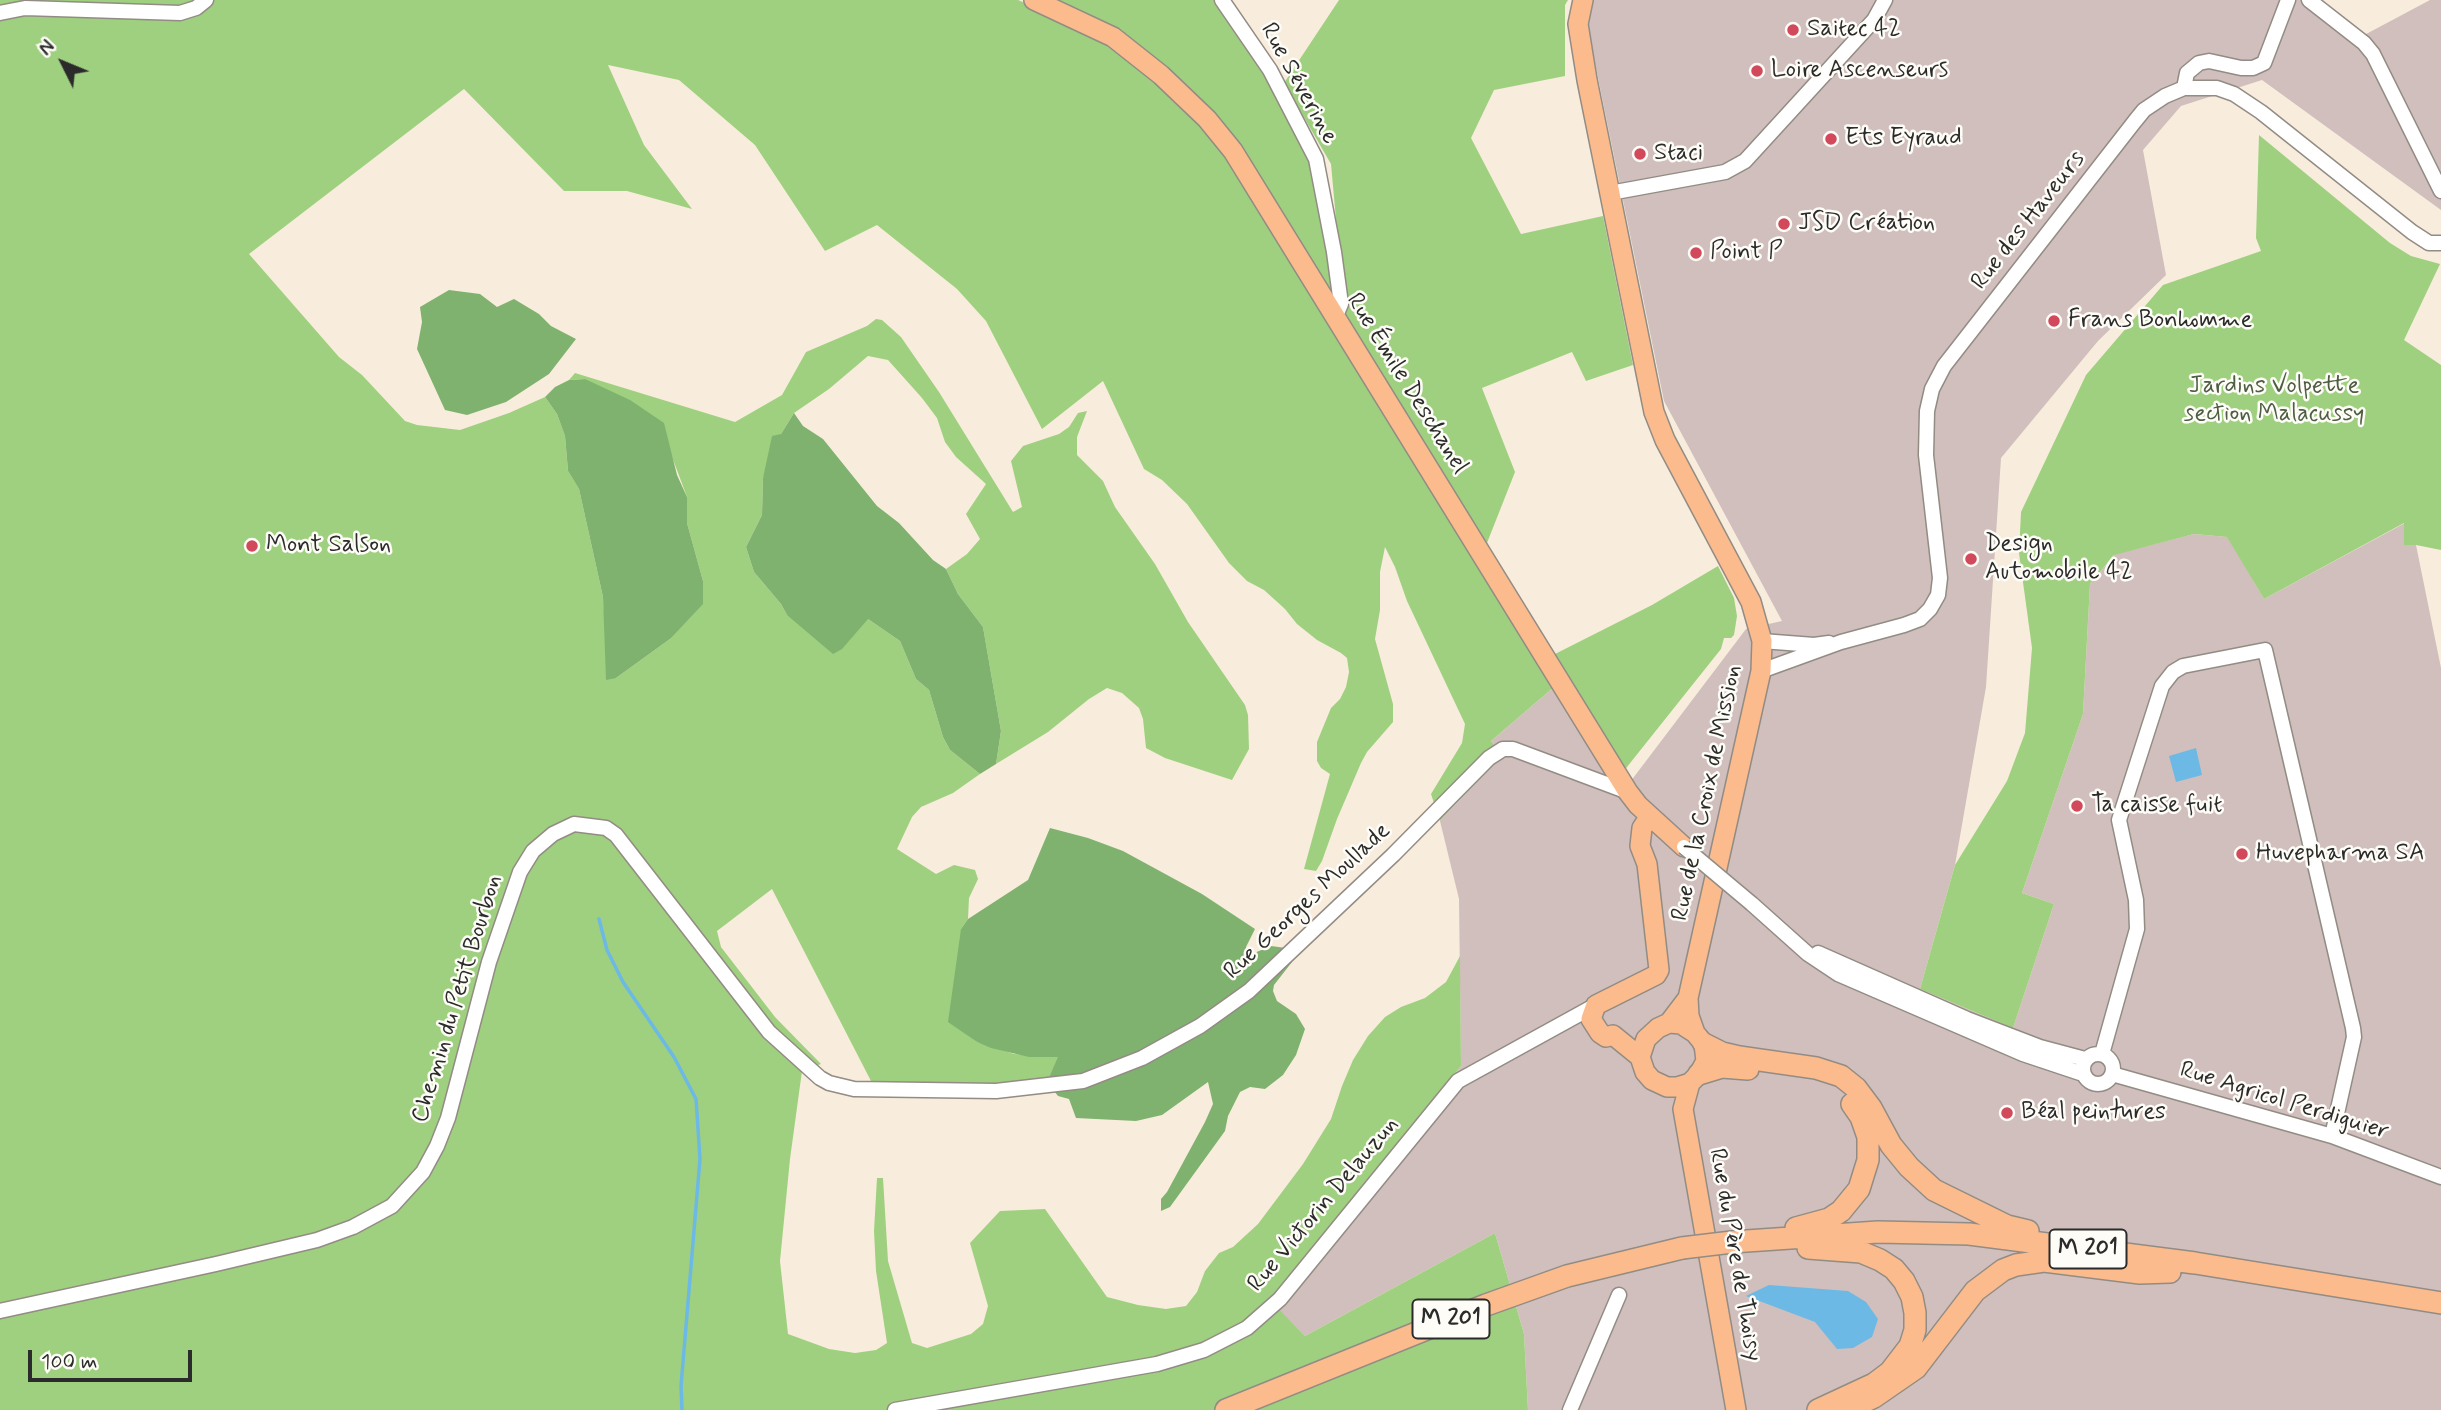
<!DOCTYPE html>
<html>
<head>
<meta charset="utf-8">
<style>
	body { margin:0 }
	#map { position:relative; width:2441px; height:1410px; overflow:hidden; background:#f8eddd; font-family:Mynerve,sans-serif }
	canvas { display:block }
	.north { position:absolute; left:28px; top:28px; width:70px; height:70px; -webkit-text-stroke:5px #fdfcf7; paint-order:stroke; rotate:313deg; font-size:19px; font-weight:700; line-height:28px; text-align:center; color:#2b2b2b }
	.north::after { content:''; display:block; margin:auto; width:24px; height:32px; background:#2b2b2b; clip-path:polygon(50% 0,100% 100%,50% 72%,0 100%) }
	.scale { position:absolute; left:28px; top:1350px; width:164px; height:32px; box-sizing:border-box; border:4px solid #2b2b2b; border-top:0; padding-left:9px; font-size:21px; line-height:24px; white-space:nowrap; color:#2b2b2b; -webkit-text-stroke:5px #fdfcf7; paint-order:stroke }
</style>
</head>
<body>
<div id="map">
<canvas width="2441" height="1410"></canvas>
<div class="north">N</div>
<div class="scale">100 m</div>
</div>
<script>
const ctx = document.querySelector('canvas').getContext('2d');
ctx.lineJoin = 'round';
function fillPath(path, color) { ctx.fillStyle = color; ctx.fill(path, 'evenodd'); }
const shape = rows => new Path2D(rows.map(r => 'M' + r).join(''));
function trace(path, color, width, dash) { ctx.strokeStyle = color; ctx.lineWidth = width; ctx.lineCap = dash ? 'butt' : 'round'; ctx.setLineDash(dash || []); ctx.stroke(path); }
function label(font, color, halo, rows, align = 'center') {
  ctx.font = font + ' Mynerve,sans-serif'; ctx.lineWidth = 5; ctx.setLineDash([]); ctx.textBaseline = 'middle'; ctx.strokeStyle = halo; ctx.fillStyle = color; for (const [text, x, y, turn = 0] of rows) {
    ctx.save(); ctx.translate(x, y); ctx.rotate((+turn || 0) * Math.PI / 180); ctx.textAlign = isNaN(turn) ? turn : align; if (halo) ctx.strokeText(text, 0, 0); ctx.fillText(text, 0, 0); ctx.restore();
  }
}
fillPath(shape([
	[1590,0,2302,0,2353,41,2430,0,2441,0,2441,210,2262,80,2181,106,2143,150,2166,275,2098,341,2001,458,1986,687,1955,865,1920,989,2013,1028,2054,904,2022,893,2083,714,2090,584,2115,554,2194,534,2228,537,2264,599,2405,523,2405,545,2416,545,2441,668,2441,1410,1528,1410,1524,1334,1495,1233,1305,1336,1269,1300,1461,1066,1459,899,1440,821,1502,755,1491,741,1554,687,1621,794,1746,629,1782,621,1664,401,1587,24]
]), '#d1bfbd');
fillPath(shape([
	[0,0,1018,0,1049,13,1124,53,1213,133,1554,687,1491,741,1502,755,1440,821,1431,794,1462,743,1465,724,1407,601,1395,567,1385,547,1380,572,1380,610,1375,639,1393,704,1393,722,1367,752,1361,763,1337,819,1322,861,1316,871,1304,869,1330,774,1321,768,1317,761,1317,742,1331,708,1340,699,1346,687,1349,672,1347,658,1341,653,1317,640,1297,624,1285,609,1264,590,1247,581,1229,563,1187,504,1162,480,1144,469,1103,381,1042,429,986,321,957,289,877,225,825,251,755,145,679,80,608,65,644,145,692,209,627,191,564,191,464,89,249,254,339,357,362,375,405,421,417,425,460,430,509,413,545,397,557,414,565,436,568,471,579,489,603,597,605,627,616,678,670,639,703,581,687,523,687,497,671,454,585,379,569,380,575,373,735,422,782,395,806,352,867,326,876,319,882,320,901,337,939,392,1013,512,1022,507,1011,461,1023,446,1059,434,1069,427,1078,413,1087,411,1077,437,1077,455,1103,481,1115,507,1155,564,1188,622,1245,705,1248,715,1249,749,1232,780,1165,758,1146,748,1143,719,1139,708,1122,693,1107,688,1089,699,1048,732,996,764,1001,731,983,627,958,594,946,569,967,554,980,539,966,514,986,484,956,457,945,442,937,418,922,398,888,360,868,356,829,389,794,413,781,434,763,478,762,515,746,547,754,572,781,604,787,615,868,619,900,641,916,679,929,690,943,737,950,750,980,774,953,793,921,807,912,817,897,849,936,874,954,865,975,870,978,879,969,898,968,919,961,929,965,1033,977,1042,1014,1054,1059,1057,1047,1082,993,1087,871,1081,772,889,717,931,721,947,775,1017,821,1064,802,1071,790,1159,780,1261,788,1334,829,1349,855,1353,876,1350,887,1343,876,1271,874,1231,877,1178,883,1178,888,1261,912,1343,927,1348,971,1334,983,1324,988,1306,970,1243,1000,1211,1045,1209,1107,1297,1138,1305,1166,1309,1186,1306,1197,1292,1205,1271,1219,1253,1233,1247,1258,1224,1303,1164,1331,1119,1342,1086,1353,1060,1368,1036,1385,1017,1401,1007,1425,998,1446,982,1460,956,1461,1066,1270,1300,1305,1336,1495,1233,1524,1334,1528,1410,0,1410],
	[1050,0,1217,0,1252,51,1315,171,1333,288,1330,292,1182,84,1120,30,1095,22],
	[1339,0,1568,0,1565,5,1565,76,1494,90,1471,138,1521,234,1603,216,1633,365,1586,381,1572,352,1482,388,1515,472,1485,548,1345,319,1331,164,1284,83],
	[2259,135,2390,243,2411,256,2440,264,2404,340,2441,365,2441,550,2416,545,2404,545,2404,523,2264,599,2227,537,2194,534,2114,555,2090,584,2083,714,2022,893,2054,904,2013,1028,1920,989,1955,865,2007,781,2025,733,2032,648,2019,553,2021,512,2086,375,2163,285,2261,251,2256,238],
	[1718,566,1734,598,1737,616,1734,635,1731,638,1724,638,1721,649,1623,772,1553,655,1652,605]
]), '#9fd07f');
fillPath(shape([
	[449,290,480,294,497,307,514,299,539,314,551,326,576,339,549,374,506,402,467,415,445,410,417,349,422,322,420,307],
	[585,379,630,400,664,423,677,475,687,497,687,523,703,581,703,604,670,639,616,678,606,680,603,597,579,489,568,471,565,436,557,414,545,397,555,387,569,380],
	[794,413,803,426,823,439,877,506,899,523,933,560,946,569,958,594,983,627,1001,731,996,764,980,774,950,750,943,737,929,690,916,679,900,641,868,619,842,649,833,654,787,615,781,604,754,572,746,547,762,515,763,478,772,436,781,434],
	[1050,828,1088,838,1123,851,1202,894,1255,929,1246,947,1247,956,1271,946,1286,948,1292,962,1274,985,1273,991,1277,1001,1296,1014,1305,1029,1296,1055,1283,1075,1265,1089,1250,1087,1240,1092,1228,1116,1225,1131,1170,1207,1161,1211,1161,1199,1167,1192,1205,1122,1213,1104,1208,1082,1162,1115,1136,1121,1076,1118,1069,1099,1058,1096,1047,1082,1058,1057,1029,1057,991,1048,977,1042,948,1022,961,929,968,919,1028,880]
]), '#7fb26e');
fillPath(shape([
	[2196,748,2202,775,2176,782,2169,756],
	[1769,1285,1848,1291,1866,1302,1878,1319,1872,1337,1853,1348,1837,1349,1815,1322,1746,1296]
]), '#6cb9e5');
trace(shape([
	[599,919,607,950,623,982,674,1057,696,1099,700,1159,681,1386,682,1410]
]), '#6cb9e5', 3.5);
const minor = shape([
	[1222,0,1270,70,1316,159,1334,252,1341,304,1335,318],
	[2309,0,2364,43,2373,54,2441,191],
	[0,13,25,8,180,13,196,8,206,0],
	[2184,88,2187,73,2199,63,2209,61,2241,68,2253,68,2264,63,2288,0],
	[1610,193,1725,172,1745,161,1874,20,1885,0],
	[1762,641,1814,645,1829,643],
	[1761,671,1841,642,1904,625,1920,619,1930,609,1938,595,1940,578,1926,455,1927,411,1932,389,1944,366,2135,121,2144,110,2165,96,2184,88,2217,88,2234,94,2261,112,2412,232,2429,243,2441,243],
	[1752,904,1808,954,1838,974,2023,1054,2083,1074],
	[1818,953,1967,1019,2040,1047,2085,1059],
	[2102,1054,2137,929,2136,900,2119,820,2162,686,2173,672,2183,666,2265,650,2353,1028,2354,1037,2332,1136],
	'2083 1069a15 15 0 1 1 30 0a15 15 0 1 1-30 0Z',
	[2112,1074,2332,1136,2441,1177],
	[0,1311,216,1264,317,1240,353,1227,392,1206,423,1172,437,1146,448,1118,489,962,520,872,533,851,553,834,574,824,606,828,616,835,769,1032,820,1078,829,1083,854,1089,996,1091,1083,1081,1142,1058,1200,1026,1249,991,1393,855,1489,758,1503,749,1513,749,1628,792],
	[895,1410,1157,1364,1204,1350,1247,1328,1280,1299,1458,1081,1596,1005],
	[1570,1410,1619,1295]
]);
const major = shape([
	[1034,0,1113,37,1161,75,1207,119,1233,151,1628,792,1638,805,1684,847],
	[1583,0,1578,24,1587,80,1654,412,1665,440,1751,602,1762,641,1761,671,1688,998,1689,1016,1695,1033],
	[1669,1023,1681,1024,1695,1033,1704,1044,1706,1061,1699,1074,1690,1083,1677,1087,1667,1087,1652,1080,1645,1072,1640,1057,1646,1039,1658,1028,1669,1023,1688,998],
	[1640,1057,1613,1035,1606,1037,1600,1033,1591,1019,1596,1005,1656,975,1659,970,1647,864,1640,846,1642,828,1650,816],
	[1690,1083,1683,1109,1736,1410]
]);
const highway = shape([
	[1704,1044,1722,1053,1739,1057,1816,1068,1841,1076,1856,1088,1871,1108,1891,1145,1909,1167,1934,1190,2007,1226,2028,1231],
	[1699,1074,1722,1067,1748,1069],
	[1796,1228,1829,1219,1841,1211,1859,1189,1868,1160,1868,1137,1861,1117,1852,1104],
	[1732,1242,1878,1232,1969,1234,2195,1263,2441,1303],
	[1808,1248,1861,1252,1880,1260,1894,1269,1904,1281,1912,1297,1915,1313,1915,1330,1910,1346,1890,1372,1874,1384,1818,1410],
	[1226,1410,1486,1305,1567,1276,1682,1248],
	[1847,1410,1874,1397,1916,1368,1975,1291,2003,1270,2016,1265,2044,1261,2140,1273,2170,1272]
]);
trace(minor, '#928c84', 17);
trace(major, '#928c84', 22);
trace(highway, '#928c84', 24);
trace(minor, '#fff', 14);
trace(major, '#fbbb8d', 19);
trace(highway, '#fbbb8d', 21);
const minorBridge = shape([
	[1684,847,1752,904]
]);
const highwayBridge = shape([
	[1682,1248,1732,1242]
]);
trace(minorBridge, '#928c84', 17, []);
trace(highwayBridge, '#928c84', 24, []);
trace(minorBridge, '#fff', 14);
trace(highwayBridge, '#fbbb8d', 21);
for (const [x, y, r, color] of [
	[1793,30,7,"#d1495b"],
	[1757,71,7,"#d1495b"],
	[1831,139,7,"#d1495b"],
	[1640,154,7,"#d1495b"],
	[1784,224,7,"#d1495b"],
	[1696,253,7,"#d1495b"],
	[2054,321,7,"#d1495b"],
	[252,546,7,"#d1495b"],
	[1971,559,7,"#d1495b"],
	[2077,806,7,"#d1495b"],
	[2242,854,7,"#d1495b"],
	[2007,1113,7,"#d1495b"]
]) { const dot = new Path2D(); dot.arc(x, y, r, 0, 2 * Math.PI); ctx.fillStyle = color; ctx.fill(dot); trace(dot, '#fdfcf7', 2.5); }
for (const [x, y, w] of [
	[2088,1249,77],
	[1451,1319,77]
]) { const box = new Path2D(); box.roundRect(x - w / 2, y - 19.5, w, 39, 5); ctx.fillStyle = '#fdfcf7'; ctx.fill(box); trace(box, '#2b2b2b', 2); }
label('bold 23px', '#2b2b2b', null, [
	["M 201",2088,1249],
	["M 201",1451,1319]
]);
label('24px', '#2b2b2b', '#fdfcf7', [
	["Saitec 42",1807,30],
	["Loire Ascenseurs",1771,71],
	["Ets Eyraud",1845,139],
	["Staci",1654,154],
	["JSD Création",1798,224],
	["Point P",1710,253],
	["Frans Bonhomme",2068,321],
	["Design",1985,545],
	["Automobile 42",1985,573],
	["Mont Salson",266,546],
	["Ta caisse fuit",2091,806],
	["Huvepharma SA",2256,854],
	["Béal peintures",2021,1113]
], 'left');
label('24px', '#2b2b2b', '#fdfcf7', [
	["Rue Séverine",1298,84,61],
	["Rue des Haveurs",2029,221,-52],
	["Rue Émile Deschanel",1406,384,58],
	["Rue de la Croix de Mission",1708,793,-78],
	["Rue Georges Moullade",1308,902,-43],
	["Chemin du Petit Bourbon",458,999,-73],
	["Rue Agricol Perdiguier",2284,1102,17],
	["Rue Victorin Delauzun",1324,1205,-50],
	["Rue du Père de Thoisy",1734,1255,80]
]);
label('24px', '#4e5d44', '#fdfcf7', [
	["Jardins Volpette",2274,387],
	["section Malacussy",2274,415]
]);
</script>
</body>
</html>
